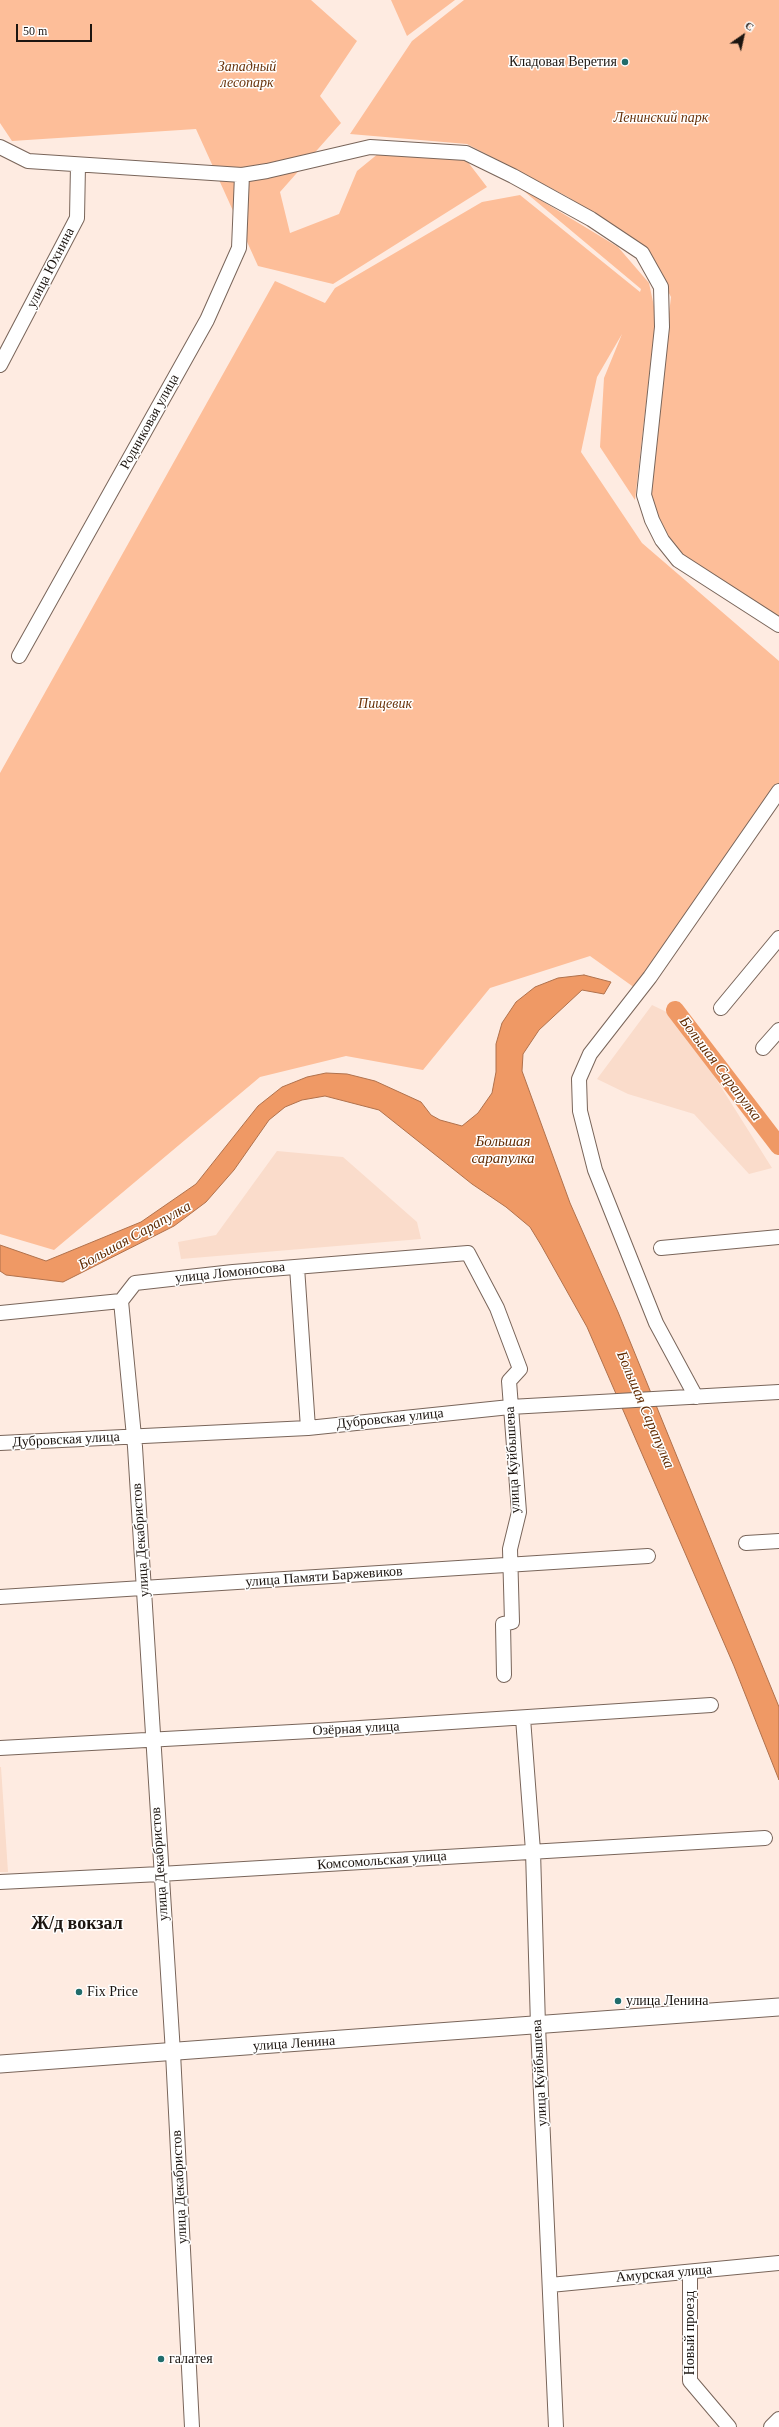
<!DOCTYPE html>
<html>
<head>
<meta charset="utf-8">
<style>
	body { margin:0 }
	#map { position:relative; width:779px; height:2427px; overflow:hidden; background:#feebe1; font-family:Georgia,serif }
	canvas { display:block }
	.north { position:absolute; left:723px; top:16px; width:40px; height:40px; -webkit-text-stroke:3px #fff; paint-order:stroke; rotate:34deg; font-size:11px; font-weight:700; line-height:16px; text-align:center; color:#1c1510 }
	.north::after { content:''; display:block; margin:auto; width:14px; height:18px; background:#1c1510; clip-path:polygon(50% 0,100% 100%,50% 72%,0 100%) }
	.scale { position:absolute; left:16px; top:24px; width:76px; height:18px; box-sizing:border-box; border:2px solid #1c1510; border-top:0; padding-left:5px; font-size:12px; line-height:14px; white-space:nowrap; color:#1c1510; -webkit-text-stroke:3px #fff; paint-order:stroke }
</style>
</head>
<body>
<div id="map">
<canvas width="779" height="2427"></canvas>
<div class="north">С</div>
<div class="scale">50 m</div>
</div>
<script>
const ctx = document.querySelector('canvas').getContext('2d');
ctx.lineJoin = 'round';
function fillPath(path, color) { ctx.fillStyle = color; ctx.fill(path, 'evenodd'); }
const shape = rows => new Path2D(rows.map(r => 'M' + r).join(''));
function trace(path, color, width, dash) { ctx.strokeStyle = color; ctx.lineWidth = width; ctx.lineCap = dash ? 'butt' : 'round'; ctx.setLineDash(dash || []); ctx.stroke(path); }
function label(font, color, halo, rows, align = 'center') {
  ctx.font = font + ' Georgia,serif'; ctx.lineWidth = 3; ctx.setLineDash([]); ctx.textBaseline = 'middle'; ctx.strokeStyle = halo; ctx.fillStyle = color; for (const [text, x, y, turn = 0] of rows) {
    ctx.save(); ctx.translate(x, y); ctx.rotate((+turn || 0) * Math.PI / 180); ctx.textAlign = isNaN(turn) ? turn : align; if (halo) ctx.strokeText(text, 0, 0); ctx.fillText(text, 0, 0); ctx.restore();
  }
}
fillPath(shape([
	[652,1005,677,1017,772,1168,749,1174,694,1114,628,1094,597,1079],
	[277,1151,343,1157,417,1222,421,1239,181,1259,178,1242,216,1235],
	[0,1767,1,1767,8,1872,0,1872]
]), '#fadccb');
fillPath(shape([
	[0,0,311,0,357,41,320,96,341,123,280,192,290,233,339,214,357,171,379,153,464,157,487,187,333,284,258,266,196,129,12,141,0,123],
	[391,0,455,0,407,36],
	[464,0,779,0,779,624,682,563,647,497,671,297,646,248,568,197,467,144,350,134,412,41],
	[519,187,618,247,649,283,656,316,635,500,600,447,604,378,622,334,597,377,581,452,642,543,779,661,779,791,635,988,590,956,490,988,423,1070,346,1056,260,1077,54,1250,0,1234,0,773,275,281,325,303,335,288,482,202,520,195,640,292,641,289]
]), '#fdbe99');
const water = shape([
	[584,975,611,982,604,994,582,990,539,1030,523,1054,522,1071,570,1203,618,1312,779,1707,779,1780,734,1666,587,1327,541,1245,530,1227,506,1207,472,1184,379,1110,325,1096,302,1100,285,1107,269,1120,234,1170,206,1202,174,1226,63,1282,6,1275,0,1271,0,1245,46,1261,141,1222,196,1184,258,1106,282,1087,307,1077,326,1073,347,1074,375,1081,421,1102,431,1115,440,1120,462,1126,478,1113,492,1093,496,1072,496,1044,502,1023,516,1002,535,987,558,978,584,975]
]);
fillPath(water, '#ef9965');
trace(water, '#b0714c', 1);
trace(shape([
	[675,1010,779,1146]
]), '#ef9965', 18);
const minor = shape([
	[0,147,28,161,242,175,267,171,370,147,466,153,513,176,591,219,642,253,661,287,662,327,644,495,652,520,662,540,678,560,779,625],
	[0,365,77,218,78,165],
	[19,656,207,320,239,248,242,175],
	[721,1008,779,938],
	[763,1048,779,1030],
	[661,1248,779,1237],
	[297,1267,308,1428],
	[121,1301,135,1447,173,2053,192,2427],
	[0,1313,121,1301,135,1283,233,1272,468,1253,497,1308,520,1369,509,1381,519,1512,510,1549,512,1622,503,1624,504,1675],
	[696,1397,656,1323,595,1170,580,1111,579,1079,590,1054,650,977,779,791],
	[0,1443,308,1428,510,1407,779,1392],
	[746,1543,779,1541],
	[0,1597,648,1556],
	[523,1718,533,1851,538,2026,556,2427],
	[0,1748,329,1730,711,1705],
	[0,1882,160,1874,765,1838],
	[690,2272,690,2381,729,2427],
	[550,2285,779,2263],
	[771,2427,779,2419]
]);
const major = shape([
	[0,2064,779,2007]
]);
trace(minor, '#79655a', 16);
trace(major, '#79655a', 19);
trace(minor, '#fff', 14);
trace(major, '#fff', 17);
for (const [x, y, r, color] of [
	[625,62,4,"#216c6b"],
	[79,1992,4,"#216c6b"],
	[618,2001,4,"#216c6b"],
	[161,2359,4,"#216c6b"]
]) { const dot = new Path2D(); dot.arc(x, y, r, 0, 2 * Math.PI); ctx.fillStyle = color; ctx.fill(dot); trace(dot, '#fff', 1.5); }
label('14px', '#1c1510', '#fff', [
	["Кладовая Веретия",617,62,"right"],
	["Fix Price",87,1992],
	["улица Ленина",626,2001],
	["галатея",169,2359]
], 'left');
label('italic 14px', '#69330b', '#fff', [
	["Западный",247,67],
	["лесопарк",247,83],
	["Ленинский парк",661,118],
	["Пищевик",385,704]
]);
label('14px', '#1c1510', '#fff', [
	["улица Юхнина",51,268,-63],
	["Родниковая улица",150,422,-61],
	["улица Ломоносова",230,1273,-6],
	["Дубровская улица",390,1419,-6],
	["Дубровская улица",66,1440,-3],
	["улица Куйбышева",513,1460,-93],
	["улица Декабристов",141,1540,-94],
	["улица Памяти Баржевиков",324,1577,-4],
	["Озёрная улица",356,1729,-3],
	["Комсомольская улица",382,1861,-4],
	["улица Декабристов",160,1864,-94],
	["улица Ленина",294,2044,-4],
	["улица Куйбышева",540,2073,-93],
	["улица Декабристов",180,2187,-93],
	["Амурская улица",664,2274,-5],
	["Новый проезд",690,2333,-90]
]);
label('italic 15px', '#632d04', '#fff', [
	["Большая Сарапулка",720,1069,53],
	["Большая",503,1142],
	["сарапулка",503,1159],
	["Большая Сарапулка",135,1236,-29],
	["Большая Сарапулка",645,1410,67]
]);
label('bold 18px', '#1c1510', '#fff', [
	["Ж/д вокзал",77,1924]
]);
</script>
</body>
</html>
